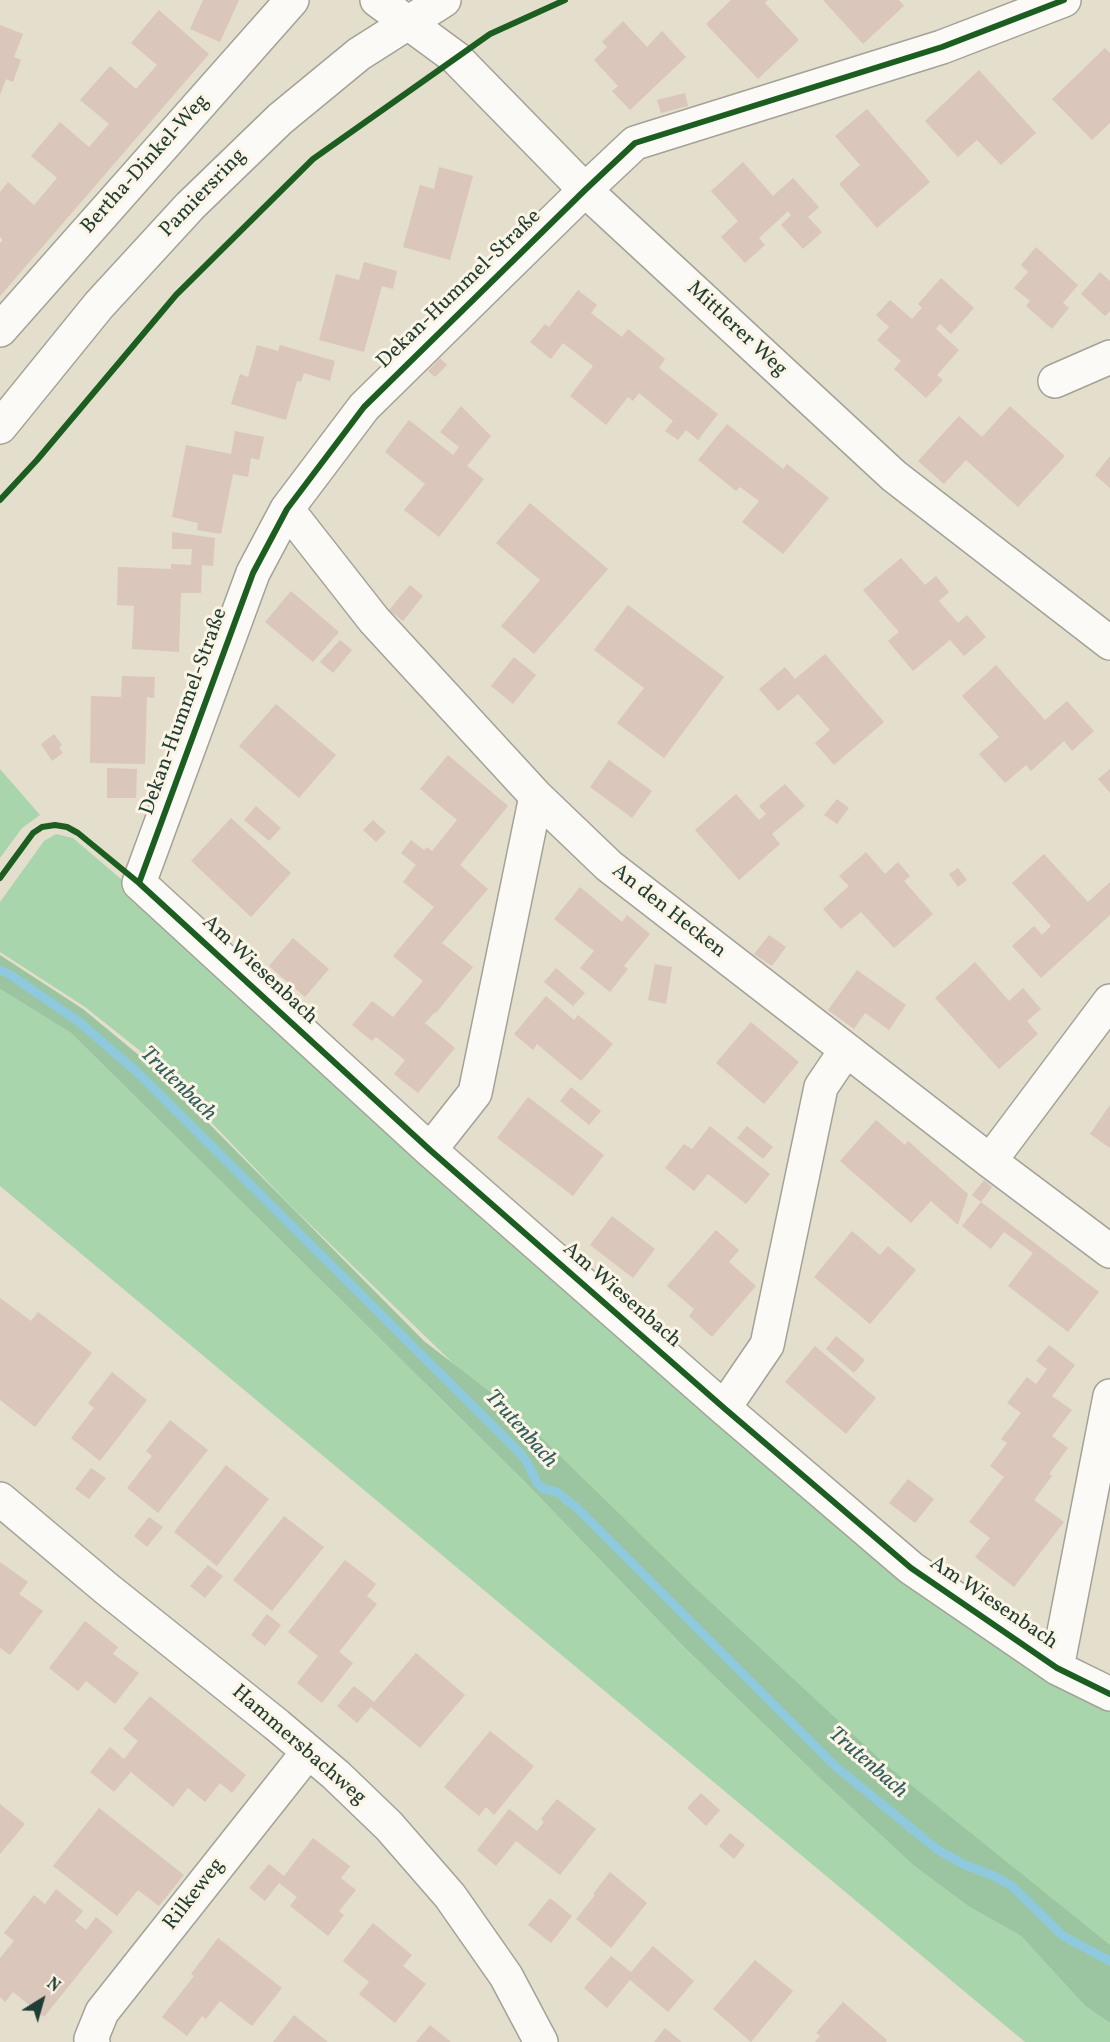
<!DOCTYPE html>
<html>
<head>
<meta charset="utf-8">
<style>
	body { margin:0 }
	#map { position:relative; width:1110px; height:2042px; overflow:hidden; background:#e4decc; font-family:Vollkorn,serif }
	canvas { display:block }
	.north { position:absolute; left:12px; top:1970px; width:60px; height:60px; -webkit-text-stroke:4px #fcf5e5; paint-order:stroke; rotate:37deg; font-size:16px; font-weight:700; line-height:24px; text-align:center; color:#1f3d34 }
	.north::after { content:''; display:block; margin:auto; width:21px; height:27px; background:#1f3d34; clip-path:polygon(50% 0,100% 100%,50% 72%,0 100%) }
</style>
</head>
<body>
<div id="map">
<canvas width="1110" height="2042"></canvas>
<div class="north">N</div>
</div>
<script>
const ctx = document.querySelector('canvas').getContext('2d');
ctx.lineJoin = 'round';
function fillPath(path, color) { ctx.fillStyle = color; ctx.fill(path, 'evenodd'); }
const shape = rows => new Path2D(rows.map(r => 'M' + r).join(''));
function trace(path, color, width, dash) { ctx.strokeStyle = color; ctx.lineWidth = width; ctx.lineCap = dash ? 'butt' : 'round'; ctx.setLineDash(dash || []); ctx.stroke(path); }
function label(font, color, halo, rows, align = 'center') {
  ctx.font = font + ' Vollkorn,serif'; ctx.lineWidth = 6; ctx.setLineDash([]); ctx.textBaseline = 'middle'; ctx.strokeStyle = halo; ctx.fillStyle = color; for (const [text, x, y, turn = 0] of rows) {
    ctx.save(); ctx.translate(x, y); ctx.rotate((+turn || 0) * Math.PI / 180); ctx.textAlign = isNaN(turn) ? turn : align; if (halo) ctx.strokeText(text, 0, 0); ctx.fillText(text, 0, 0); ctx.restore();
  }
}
fillPath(shape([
	[0,769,40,815,22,828,0,858],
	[56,834,73,838,218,962,720,1413,1110,1705,1110,1946,936,1820,671,1575,289,1204,153,1061,85,1007,0,952,0,902,44,841],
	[0,989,71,1033,524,1481,684,1647,825,1783,913,1865,968,1906,1021,1936,1085,2006,1110,2023,1110,2042,1025,2042,0,1186]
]), '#a8d5ac');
fillPath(shape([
	[0,955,83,1009,152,1066,424,1341,512,1409,690,1583,885,1764,1110,1945,1110,2023,1085,2006,1021,1936,968,1906,913,1865,825,1783,684,1647,524,1481,71,1033,0,989]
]), '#9bc5a0');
trace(shape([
	[0,970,9,974,78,1021,137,1072,518,1451,527,1462,537,1483,544,1489,557,1492,577,1508,835,1766,938,1850,963,1864,994,1876,1012,1886,1063,1936,1110,1961]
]), '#8ec9de', 9);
fillPath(shape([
	[203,0,239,0,220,42,190,29],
	[731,0,768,0,765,3,799,40,758,79,706,24],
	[823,0,899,0,904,6,863,44],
	[159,10,209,54,0,296,0,243,3,240,0,237,0,192,8,182,34,205,57,178,31,156,60,122,89,147,109,124,80,100,110,66,136,89,157,65,131,43],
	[623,21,647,47,662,31,686,57,630,110,612,91,618,86,594,60,607,47,602,42],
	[0,25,23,34,14,57,21,60,13,82,6,79,0,95],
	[1105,48,1110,53,1110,123,1092,140,1052,99],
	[979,70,1036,133,1001,165,977,140,958,157,925,121],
	[685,93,688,106,661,113,657,100],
	[867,109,930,182,877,228,839,184,860,165,835,136],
	[743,162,773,196,793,178,819,207,808,217,822,232,803,249,781,225,791,215,788,211,759,238,765,245,745,263,721,237,738,221,711,191],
	[439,167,473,176,450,260,403,247,420,185,434,189],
	[1036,247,1078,285,1063,303,1069,308,1052,329,1026,306,1030,301,1014,288,1028,272,1021,265],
	[364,262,397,271,393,289,382,286,364,352,319,340,336,274,359,280],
	[1100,272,1110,281,1110,311,1105,316,1081,294],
	[941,278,974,308,951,334,940,324,936,329,959,350,937,375,943,380,926,398,894,369,901,361,877,340,889,327,876,315,890,300,912,319,922,308,918,304],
	[578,290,597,305,591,313,622,337,628,329,665,359,659,368,718,414,698,440,686,430,678,440,665,431,673,421,639,393,633,401,628,397,606,425,570,396,593,366,563,343,551,359,530,342,545,324,549,327],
	[257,345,278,351,280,345,335,361,330,381,304,373,301,382,297,381,286,420,231,404,240,374,248,377],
	[440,358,447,365,435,377,428,371],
	[461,406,491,436,467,466,484,479,439,537,404,510,425,484,385,452,409,420,453,455,459,447,440,432],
	[1010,406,1065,456,1018,507,966,460,944,484,918,461,959,416,982,437],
	[727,424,783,469,787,464,829,498,783,554,742,522,759,501,740,487,736,491,698,460],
	[235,431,264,437,259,460,251,458,248,477,233,474,221,534,197,530,198,523,172,517,186,445,231,454],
	[1110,456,1110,488,1095,475],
	[530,503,608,569,534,654,501,626,540,580,496,543],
	[172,532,215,538,213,566,202,565,201,593,181,593,179,652,132,649,134,606,117,605,118,567,171,569,171,564,191,565,192,549,172,549],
	[901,558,925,585,936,576,949,592,939,601,958,623,967,615,986,637,964,656,950,640,913,671,888,641,899,632,863,590],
	[410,585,423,596,403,621,389,610],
	[291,591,339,632,313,662,265,622],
	[628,605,724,677,664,758,617,723,644,688,594,650],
	[340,640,352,650,333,673,320,662],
	[825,654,884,722,834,765,815,743,830,730,798,694,778,711,759,689,785,667,795,679],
	[514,657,536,675,513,704,491,686],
	[996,665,1045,720,1067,701,1094,731,1072,751,1064,741,1031,771,1026,765,1005,783,979,754,999,737,962,696],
	[122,676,155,677,154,698,147,697,145,764,90,763,91,696,121,697],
	[276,704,336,755,299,798,239,746],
	[54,734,62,745,59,748,63,753,52,761,41,744],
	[448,755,508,806,460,865,488,889,442,943,473,967,436,1013,435,1012,425,1023,455,1048,418,1093,394,1074,405,1060,376,1037,372,1041,352,1025,372,1001,393,1017,423,981,393,956,434,907,403,882,416,865,401,853,411,840,424,850,427,847,432,851,457,820,420,789],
	[609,760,652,791,632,818,590,787],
	[107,768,137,769,136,798,107,798],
	[1110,769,1110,793,1098,779],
	[785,784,805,806,772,834,780,844,739,880,695,830,736,794,759,820,766,814,759,806],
	[837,799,849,808,837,824,824,815],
	[256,806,281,828,269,841,244,820],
	[231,818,291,873,251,917,191,861],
	[373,820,386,832,376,842,363,830],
	[866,852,885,874,898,862,910,876,904,881,933,914,894,948,861,912,841,929,823,909,849,886,839,876],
	[1044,854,1088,902,1110,882,1110,915,1041,978,1012,946,1034,926,1042,935,1051,926,1012,883],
	[958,868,967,880,958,887,949,874],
	[580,887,622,922,627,915,650,934,624,966,628,969,610,992,580,968,594,951,554,919],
	[769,935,786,947,772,966,754,954],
	[293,938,329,969,305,997,269,966],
	[975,962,1009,1001,1023,988,1041,1009,1027,1021,1038,1034,999,1069,935,998],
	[655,964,672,967,666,1004,648,1000],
	[556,968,585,993,573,1006,544,982],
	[857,970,906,1005,889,1030,865,1013,854,1029,828,1010],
	[546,996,574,1020,578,1015,613,1044,581,1081,537,1044,533,1050,514,1034],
	[751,1022,799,1062,764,1104,716,1063],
	[571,1087,601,1111,589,1125,560,1101],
	[528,1097,604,1155,573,1196,497,1138],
	[1110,1105,1110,1148,1090,1134],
	[876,1120,905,1145,908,1141,968,1194,958,1225,931,1201,911,1223,840,1161],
	[710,1126,770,1174,746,1204,708,1174,694,1191,665,1168,684,1144,692,1149],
	[747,1126,773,1147,763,1159,737,1138],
	[984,1180,992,1187,981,1202,972,1195],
	[981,1202,1099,1292,1068,1332,1008,1286,1033,1253,1004,1232,991,1249,962,1226],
	[612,1216,655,1249,633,1278,590,1245],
	[716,1230,739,1250,729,1262,756,1286,712,1337,689,1316,694,1309,667,1286],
	[852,1231,880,1255,888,1246,916,1270,870,1324,814,1277],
	[0,1298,31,1321,38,1312,92,1353,35,1427,0,1400],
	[836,1336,865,1360,854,1373,826,1349],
	[1049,1345,1075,1365,1052,1396,1072,1410,1052,1436,1068,1448,1049,1474,1052,1476,1034,1500,1064,1522,1014,1587,975,1557,990,1538,969,1522,1004,1477,990,1466,1007,1443,1001,1439,1021,1413,1007,1403,1027,1377,1036,1384,1047,1369,1036,1361],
	[815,1346,876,1398,846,1434,785,1382],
	[112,1372,147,1400,100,1461,71,1438,94,1408,88,1403],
	[170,1420,208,1450,158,1513,127,1488,152,1456,146,1451],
	[226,1465,269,1499,217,1566,174,1532],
	[91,1468,106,1478,89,1499,75,1489],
	[908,1479,934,1499,915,1523,889,1503],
	[284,1516,324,1547,272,1611,233,1580],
	[149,1517,163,1527,147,1547,134,1536],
	[345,1560,376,1584,367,1596,377,1604,339,1652,353,1663,322,1703,297,1683,318,1656,288,1632],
	[0,1562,28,1582,19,1594,43,1611,10,1655,0,1648],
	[208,1565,223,1576,205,1598,190,1586],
	[267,1614,281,1625,265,1646,251,1635],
	[85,1621,118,1647,113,1654,139,1673,115,1704,86,1681,78,1691,49,1668],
	[416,1653,465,1695,420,1748,371,1707,357,1723,337,1706,354,1686,374,1702],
	[150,1696,246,1775,232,1793,220,1783,205,1802,188,1788,173,1807,131,1772,114,1792,90,1772,110,1747,124,1759,138,1741,123,1729],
	[490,1731,534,1766,494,1815,486,1807,479,1816,444,1787],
	[701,1793,720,1810,706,1826,687,1808],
	[557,1799,596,1829,560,1875,516,1841,496,1866,477,1850,509,1809,537,1831,544,1822,541,1819],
	[0,1804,25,1824,0,1854],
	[99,1808,184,1875,159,1906,138,1890,117,1916,53,1866],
	[730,1833,745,1845,734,1859,719,1846],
	[313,1838,350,1866,341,1878,356,1890,339,1911,344,1915,328,1936,290,1906,297,1897,279,1883,265,1901,249,1888,269,1864,284,1876],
	[610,1872,647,1903,611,1948,576,1919,595,1895,593,1894],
	[56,1889,83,1911,75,1921,86,1930,96,1917,113,1931,44,2017,13,1992,5,2002,0,1997,0,1958,14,1941,4,1933,34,1895,45,1904],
	[550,1898,572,1916,551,1943,528,1925],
	[373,1923,412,1955,403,1966,426,1984,395,2023,359,1994,369,1982,343,1961],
	[218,1938,282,1988,252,2026,220,2001,206,2019,202,2016,187,2036,162,2017,194,1976,191,1974],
	[653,1946,694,1981,668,2012,630,1980,607,2008,584,1988,611,1956,631,1972],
	[755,1960,793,1991,751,2042,713,2009],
	[843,2002,887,2040,886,2042,815,2042,820,2036,816,2033],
	[294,2015,328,2042,273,2042],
	[430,2025,451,2042,416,2042],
	[665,2028,682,2042,654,2042]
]), '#dac6ba');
const minor = shape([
	[377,0,456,58,585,190,894,476,1110,643],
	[1064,0,942,47,635,143,585,190,364,407,287,509,253,573,139,883,430,1150,724,1408,911,1568,1057,1668,1110,1694],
	[0,330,292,0],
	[1055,381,1110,357],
	[0,427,99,305,190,206,280,119,359,54,444,0],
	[287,509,374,620,536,796,609,866,990,1161,1110,1251],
	[430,1150,475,1093,536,796],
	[990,1161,1110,1001],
	[724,1408,767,1345,821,1087,846,1050],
	[0,1499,107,1589,277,1725,336,1775,389,1826,450,1896,506,1976,541,2042],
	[1057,1668,1110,1396],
	[93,2042,91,2039,102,2012,308,1752]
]);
trace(minor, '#a2a297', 36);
trace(minor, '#fbfaf7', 33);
trace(shape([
	[0,500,37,460,176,295,313,159,490,34,565,0],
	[0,878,33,833,42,827,55,825,67,827,78,833,139,883,430,1150,724,1408,911,1568,1057,1668,1110,1694],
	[139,883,253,573,287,509,364,407,585,190,635,143,942,47,1064,0]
]), '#1b5e20', 6);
label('21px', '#1f3d34', '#fcf5e5', [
	["Bertha-Dinkel-Weg",146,165,-48],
	["Pamiersring",204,194,-46],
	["Dekan-Hummel-Straße",460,290,-44],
	["Mittlerer Weg",736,330,43],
	["Dekan-Hummel-Straße",185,712,-70],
	["An den Hecken",668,912,38],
	["Am Wiesenbach",259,971,43],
	["Am Wiesenbach",621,1296,41],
	["Am Wiesenbach",993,1604,34],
	["Hammersbachweg",298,1746,41],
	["Rilkeweg",195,1895,-52]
]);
label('italic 22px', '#325e60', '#fcf5e5', [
	["Trutenbach",177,1085,44],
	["Trutenbach",520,1430,48],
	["Trutenbach",867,1764,41]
]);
</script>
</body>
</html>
